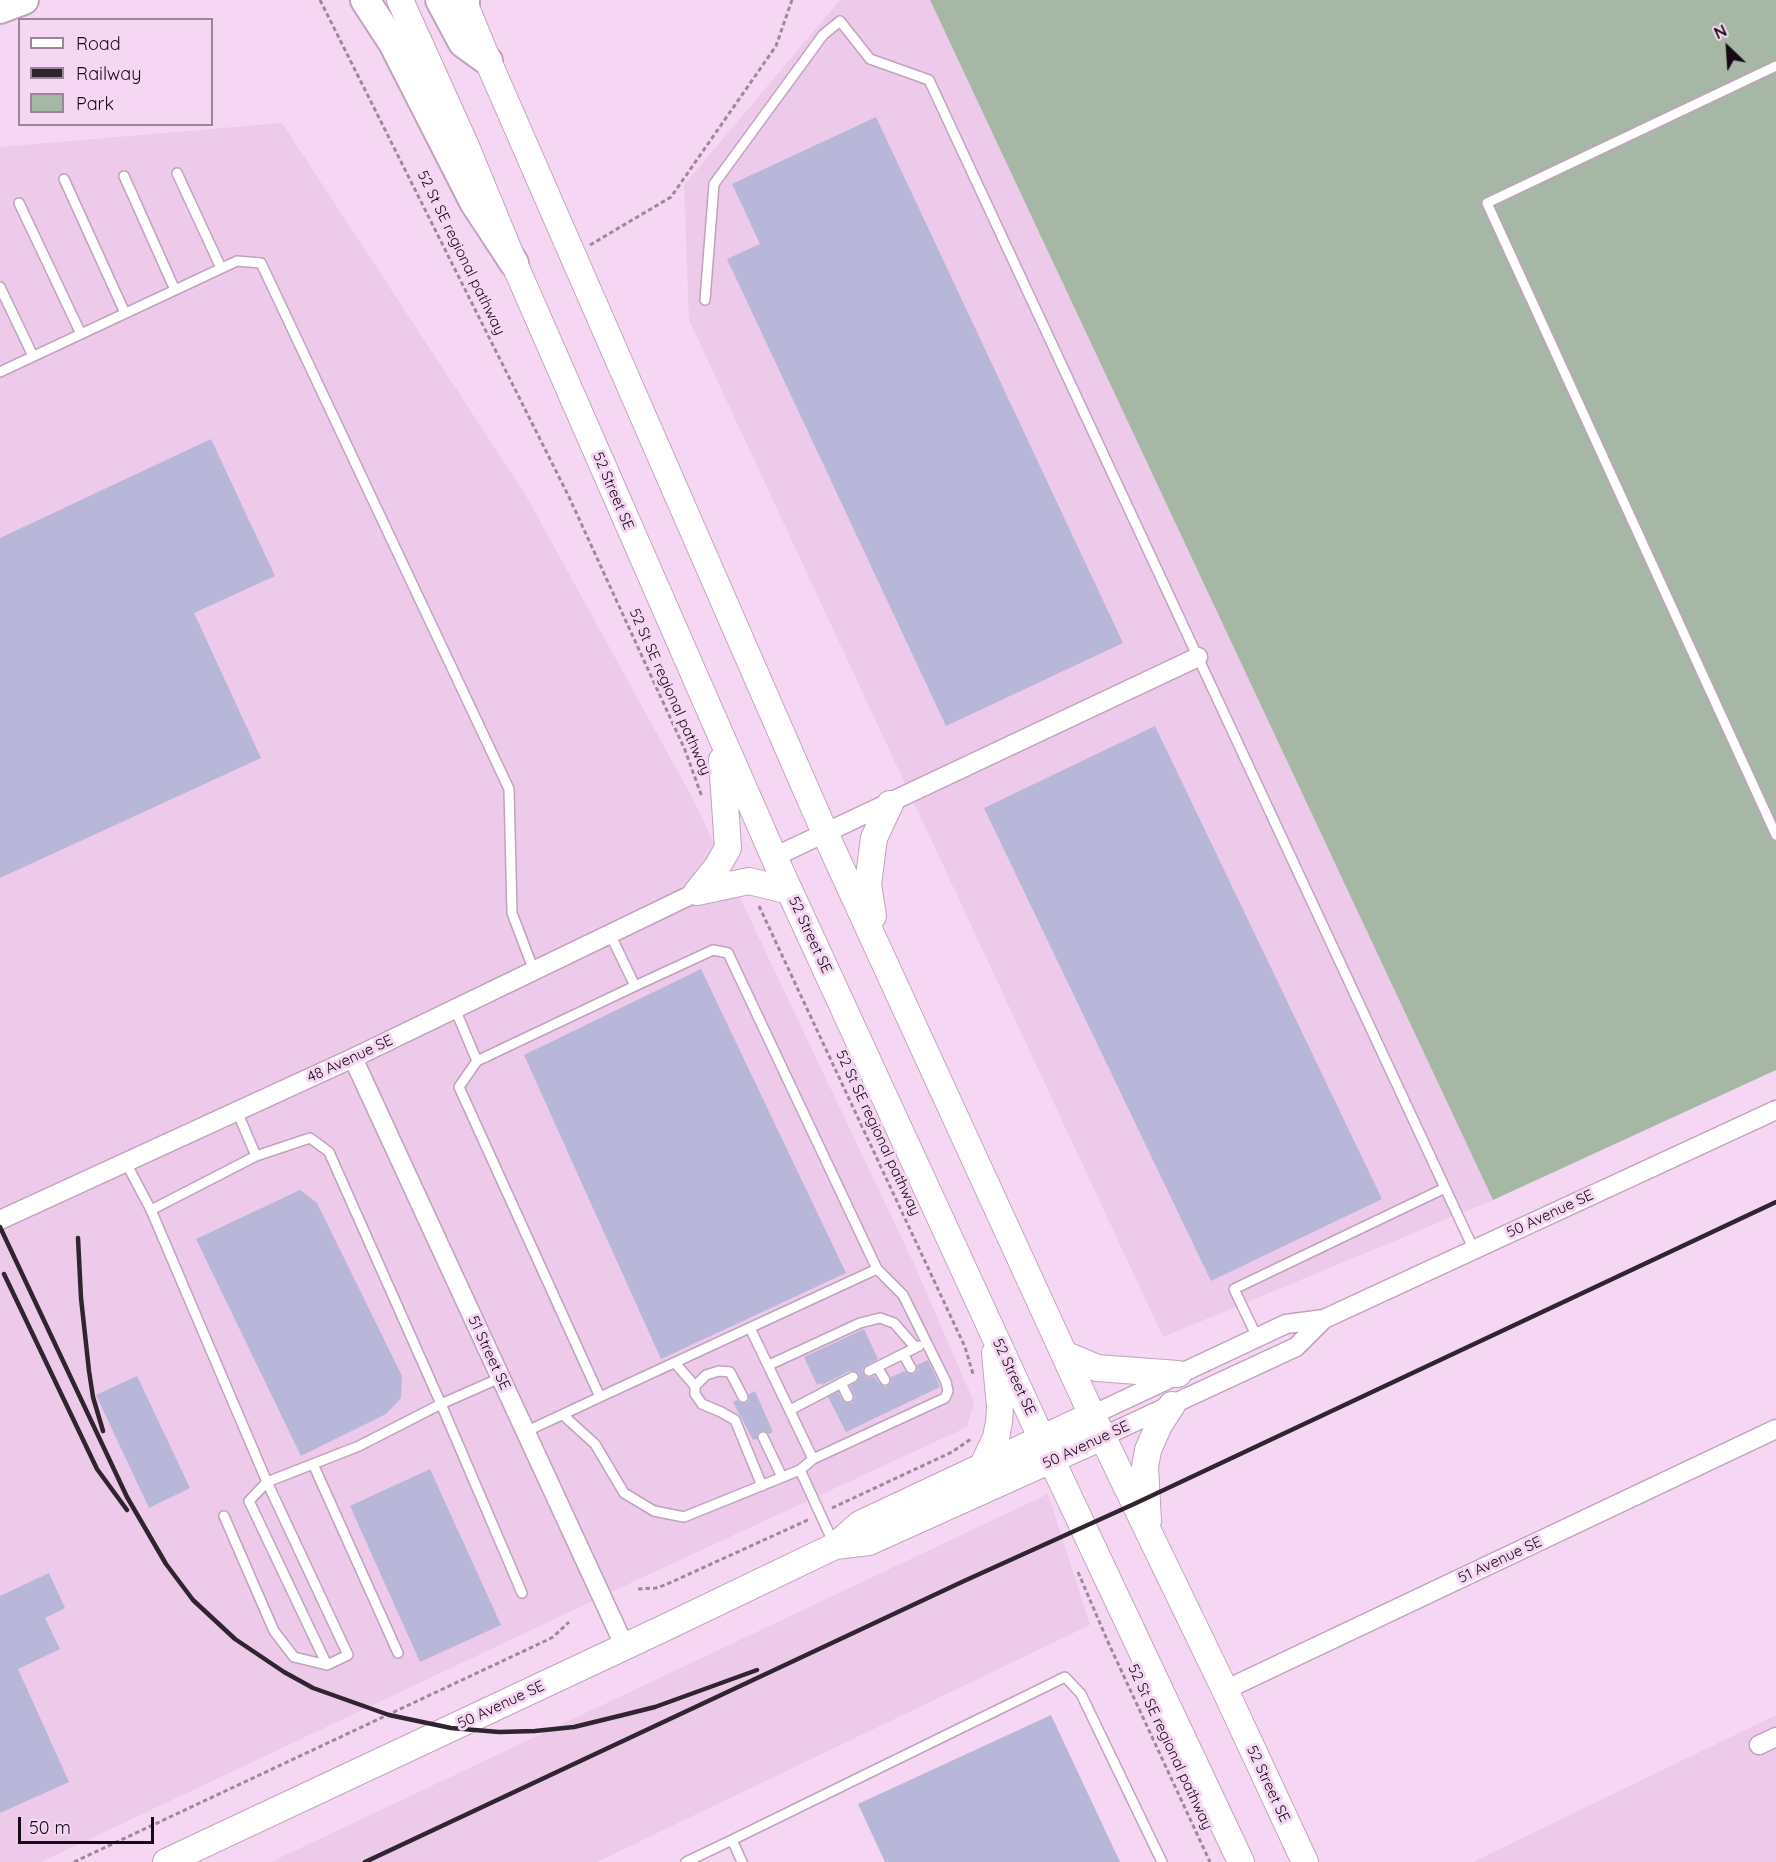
<!DOCTYPE html>
<html>
<head>
<meta charset="utf-8">
<style>
	body { margin:0 }
	#map { position:relative; width:1776px; height:1862px; overflow:hidden; background:#f5d7f3; font-family:Quicksand,sans-serif }
	canvas { display:block }
	.legend { position:absolute; left:18px; top:18px; width:195px; height:108px; box-sizing:border-box; background:#f5d7f3; border:2px solid #9b859a; margin:0; padding:8px 10px; list-style:none; font-size:18px; color:#150b14 }
	.legend li { display:flex; align-items:center; gap:12px; height:30px }
	.legend b { width:30px; border:2px solid #9b859a }
	.north { position:absolute; left:1698px; top:18px; width:60px; height:60px; -webkit-text-stroke:4px #f5d7f3; paint-order:stroke; rotate:335deg; font-size:16px; font-weight:700; line-height:24px; text-align:center; color:#150b14 }
	.north::after { content:''; display:block; margin:auto; width:21px; height:27px; background:#150b14; clip-path:polygon(50% 0,100% 100%,50% 72%,0 100%) }
	.scale { position:absolute; left:18px; top:1817px; width:136px; height:27px; box-sizing:border-box; border:3px solid #150b14; border-top:0; padding-left:8px; font-size:18px; line-height:21px; white-space:nowrap; color:#150b14; -webkit-text-stroke:4px #f5d7f3; paint-order:stroke }
</style>
</head>
<body>
<div id="map">
<canvas width="1776" height="1862"></canvas>
<ul class="legend">
<li><b style="height:8px;background:#fff"></b>Road</li>
<li><b style="height:8px;background:#30242f"></b>Railway</li>
<li><b style="height:16px;background:#a6b7a5"></b>Park</li>
</ul>
<div class="north">N</div>
<div class="scale">50 m</div>
</div>
<script>
const ctx = document.querySelector('canvas').getContext('2d');
ctx.lineJoin = 'round';
function fillPath(path, color) { ctx.fillStyle = color; ctx.fill(path, 'evenodd'); }
const shape = rows => new Path2D(rows.map(r => 'M' + r).join(''));
function trace(path, color, width, dash) { ctx.strokeStyle = color; ctx.lineWidth = width; ctx.lineCap = dash ? 'butt' : 'round'; ctx.setLineDash(dash || []); ctx.stroke(path); }
function label(font, color, halo, rows, align = 'center') {
  ctx.font = font + ' Quicksand,sans-serif'; ctx.lineWidth = 6; ctx.setLineDash([]); ctx.textBaseline = 'middle'; ctx.strokeStyle = halo; ctx.fillStyle = color; for (const [text, x, y, turn = 0] of rows) {
    ctx.save(); ctx.translate(x, y); ctx.rotate((+turn || 0) * Math.PI / 180); ctx.textAlign = isNaN(turn) ? turn : align; if (halo) ctx.strokeText(text, 0, 0); ctx.fillText(text, 0, 0); ctx.restore();
  }
}
fillPath(shape([
	[840,0,930,0,1493,1200,1163,1337,689,320,684,185],
	[282,123,525,494,693,799,914,1264,974,1402,967,1427,639,1579,41,1862,0,1862,0,147],
	[1048,1494,1090,1625,597,1862,271,1862],
	[1776,1715,1776,1862,1473,1862]
]), '#edc9ea');
fillPath(shape([
	[930,0,1776,0,1776,1070,1493,1200]
]), '#a6b7a5');
fillPath(shape([
	[876,117,1123,643,946,726,727,259,760,244,732,184],
	[211,439,275,576,194,613,261,758,0,878,0,538],
	[1155,726,1382,1199,1211,1281,984,808],
	[701,969,846,1273,661,1359,524,1055],
	[300,1190,317,1203,402,1376,401,1398,386,1414,301,1456,196,1239],
	[864,1329,878,1359,864,1367,862,1371,865,1376,869,1378,874,1376,880,1384,886,1387,891,1383,891,1377,905,1371,908,1374,914,1374,917,1371,917,1365,928,1360,940,1387,846,1432,828,1397,838,1392,844,1402,852,1403,855,1397,850,1386,858,1381,859,1373,850,1371,822,1385,821,1383,817,1385,804,1357],
	[137,1376,190,1488,149,1508,96,1395],
	[755,1391,773,1432,769,1434,766,1431,761,1431,757,1434,757,1439,753,1440,733,1402,737,1400,740,1403,746,1403,749,1400,749,1394],
	[430,1469,501,1625,420,1662,350,1506],
	[49,1573,65,1608,45,1618,60,1649,18,1669,69,1782,0,1813,0,1596],
	[1051,1715,1120,1862,885,1862,858,1804]
]), '#b9b7d9');
const lane = shape([
	[1776,66,1487,203,1776,835],
	[177,173,221,268],
	[124,176,175,290],
	[64,179,125,313],
	[19,203,81,334],
	[0,287,33,356],
	[705,300,714,184,823,35,840,21,870,59,929,80,1474,1250],
	[0,372,237,261,261,263,509,789,512,913,534,971],
	[455,1009,477,1061,635,986,610,934],
	[477,1061,459,1087,600,1397,877,1269,728,953,713,950,635,986],
	[237,1111,256,1156],
	[126,1163,151,1210,267,1482,359,1446,441,1404,500,1378],
	[151,1210,256,1156,310,1138,329,1152,441,1404,522,1593],
	[750,1328,813,1459,800,1470,834,1544],
	[1257,1337,1234,1289,1445,1188],
	[903,1354,911,1368],
	[675,1363,695,1386],
	[769,1365,860,1323,880,1318,894,1323,915,1347],
	[877,1367,885,1380],
	[869,1371,919,1346],
	[841,1383,848,1397],
	[743,1397,730,1372,719,1371,706,1375,695,1386,695,1394,702,1404,721,1412,735,1420,762,1486],
	[790,1410,853,1377],
	[563,1415,595,1444,624,1493,654,1511,684,1517,800,1470],
	[525,1432,600,1397],
	[763,1437,782,1477],
	[813,1459,945,1398,948,1391,946,1382,903,1295,877,1269],
	[313,1464,398,1653],
	[267,1482,348,1655,327,1665,249,1501,267,1482],
	[224,1516,274,1631,294,1657,327,1665],
	[732,1840,1065,1677,1081,1694,1162,1862],
	[686,1862,732,1840,742,1862]
]);
const street = shape([
	[774,857,1198,657],
	[353,1058,625,1647],
	[0,1220,353,1058,697,892],
	[1092,1415,1286,1324,1324,1319,1776,1110],
	[1102,1437,1296,1347,1324,1319],
	[1225,1690,1776,1429],
	[1759,1745,1776,1737]
]);
const secondary = shape([
	[400,0,465,144,514,263,774,857,1052,1461,1241,1862],
	[463,0,488,61,825,833,1092,1415,1225,1690,1305,1862],
	[697,892,717,867,728,848,722,760],
	[697,892,749,881,790,891],
	[873,916,868,884,874,838,890,804],
	[1064,1354,1097,1368,1178,1374],
	[982,1467,996,1438,999,1422,1000,1407,995,1353],
	[1148,1521,1145,1467,1148,1450,1159,1425,1172,1405],
	[835,1546,869,1542,1102,1437],
	[166,1862,658,1631,835,1546,860,1524,1092,1415]
]);
const primary = shape([
	[365,0,393,43,474,202,514,263],
	[440,0,463,43,488,61],
	[465,0,465,4],
	[0,9,24,0]
]);
trace(lane, '#c0a3bd', 12);
trace(street, '#c0a3bd', 21);
trace(secondary, '#c0a3bd', 28);
trace(primary, '#c0a3bd', 32);
trace(shape([
	[320,0,569,497,685,750,702,797],
	[590,245,671,197,776,46,792,0],
	[759,906,965,1347,973,1374],
	[832,1508,952,1452,971,1439],
	[1078,1572,1108,1642,1210,1862],
	[638,1589,656,1588,665,1585,810,1519],
	[74,1862,543,1642,553,1637,569,1622]
]), '#9e889c', 3, [4.5, 3]);
trace(lane, '#fff', 9);
trace(street, '#fff', 18);
trace(secondary, '#fff', 26);
trace(primary, '#fff', 28);
trace(shape([
	[0,1227,127,1497,166,1564,193,1600,235,1639,284,1672,313,1688,389,1715,451,1728,499,1732,535,1731,574,1727,623,1715,655,1707,757,1670],
	[78,1238,81,1298,89,1371,93,1397,103,1431],
	[4,1274,97,1469,127,1510],
	[365,1862,964,1581,1134,1504,1776,1202]
]), '#30242f', 4.5);
label('15px', '#150b14', '#f5d7f3', [
	["52 St SE regional pathway",461,253,64],
	["52 Street SE",613,491,67],
	["52 St SE regional pathway",670,692,66],
	["52 Street SE",810,935,65],
	["48 Avenue SE",350,1059,-25],
	["52 St SE regional pathway",878,1133,65],
	["50 Avenue SE",1550,1214,-25],
	["51 Street SE",489,1353,65],
	["52 Street SE",1014,1377,65],
	["50 Avenue SE",1086,1445,-25],
	["51 Avenue SE",1500,1560,-25],
	["50 Avenue SE",501,1705,-25],
	["52 St SE regional pathway",1170,1747,65],
	["52 Street SE",1268,1784,65]
]);
</script>
</body>
</html>
